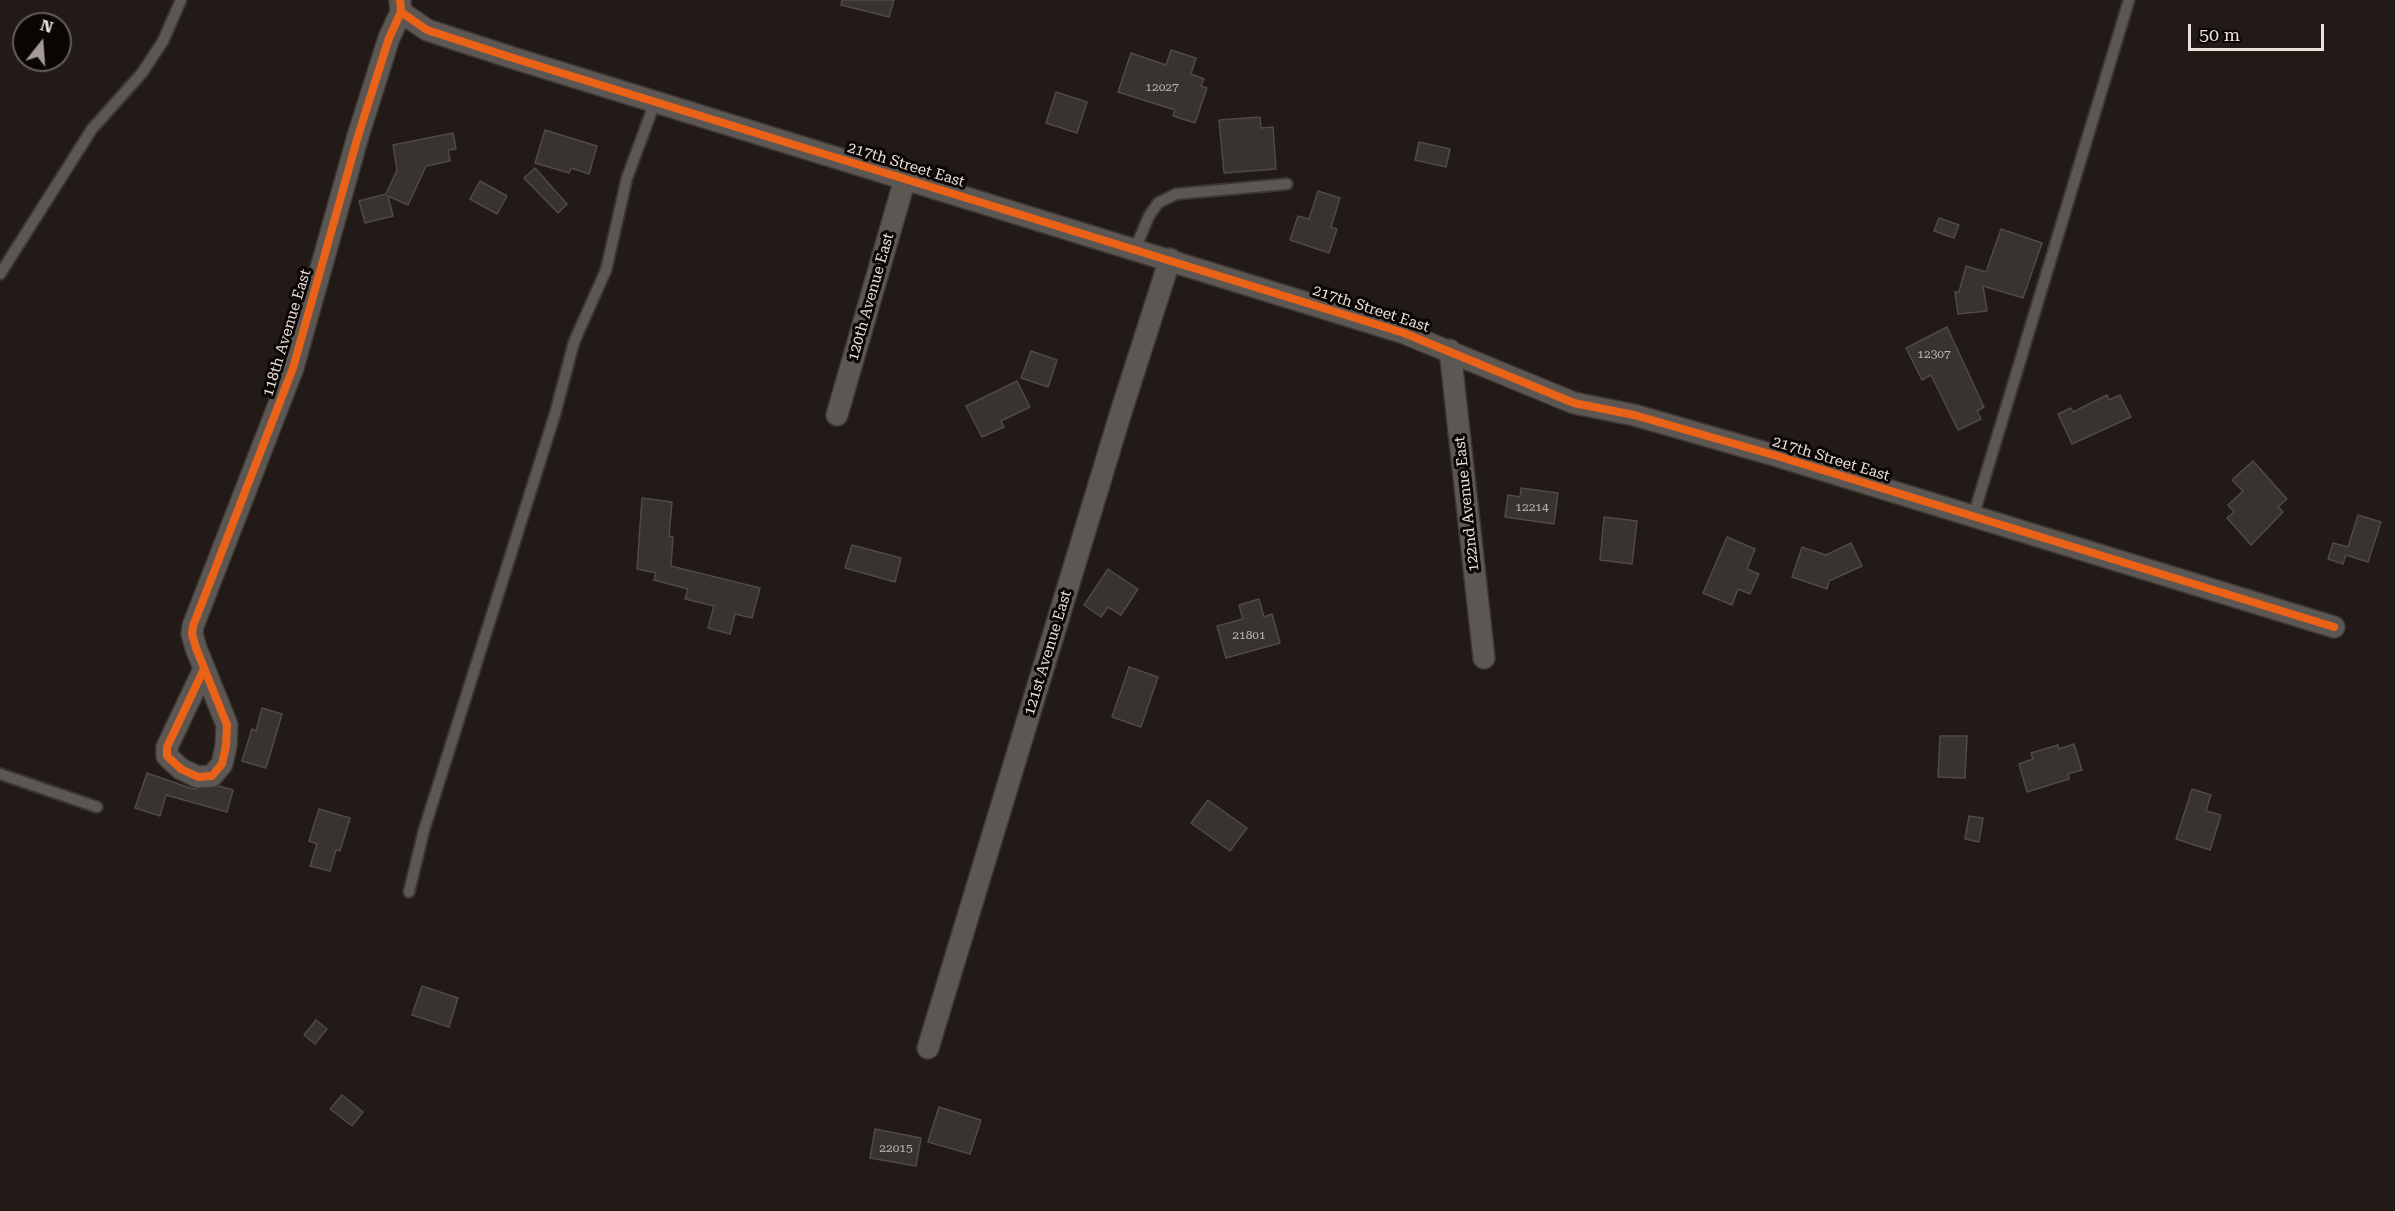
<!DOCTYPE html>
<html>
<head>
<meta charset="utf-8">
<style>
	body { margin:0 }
	#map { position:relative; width:2395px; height:1211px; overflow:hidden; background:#211a16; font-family:"Roboto Serif",serif }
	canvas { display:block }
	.north { position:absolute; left:12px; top:12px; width:60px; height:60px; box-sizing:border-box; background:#0b0604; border:2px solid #655e5a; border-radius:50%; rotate:17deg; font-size:16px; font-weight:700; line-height:24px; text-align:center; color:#ebe1db }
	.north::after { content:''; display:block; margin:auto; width:21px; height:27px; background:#a49b96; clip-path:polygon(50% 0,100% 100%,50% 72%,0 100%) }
	.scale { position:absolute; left:2188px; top:24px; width:136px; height:27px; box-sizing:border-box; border:3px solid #ebe1db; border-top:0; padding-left:8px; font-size:18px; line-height:21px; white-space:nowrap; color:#ebe1db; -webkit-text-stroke:4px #0b0604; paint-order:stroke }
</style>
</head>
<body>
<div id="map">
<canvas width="2395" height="1211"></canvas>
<div class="north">N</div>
<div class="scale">50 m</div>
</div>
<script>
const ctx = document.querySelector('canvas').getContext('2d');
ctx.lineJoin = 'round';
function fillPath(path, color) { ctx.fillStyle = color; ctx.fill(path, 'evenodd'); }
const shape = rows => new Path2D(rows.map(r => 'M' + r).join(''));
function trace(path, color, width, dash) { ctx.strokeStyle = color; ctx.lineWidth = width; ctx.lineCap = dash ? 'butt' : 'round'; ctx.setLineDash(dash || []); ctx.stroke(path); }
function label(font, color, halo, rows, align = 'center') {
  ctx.font = font + ' "Roboto Serif",serif'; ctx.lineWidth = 6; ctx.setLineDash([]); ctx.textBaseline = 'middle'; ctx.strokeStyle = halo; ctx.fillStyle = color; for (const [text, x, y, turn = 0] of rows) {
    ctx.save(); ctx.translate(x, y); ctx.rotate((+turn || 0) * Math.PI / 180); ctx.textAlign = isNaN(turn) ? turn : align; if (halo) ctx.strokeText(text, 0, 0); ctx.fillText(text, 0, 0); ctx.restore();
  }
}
const building = shape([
	[842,0,894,0,889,17,841,5,842,0],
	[1171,50,1196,58,1191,74,1204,79,1201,86,1207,88,1195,123,1173,116,1175,110,1118,92,1131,53,1166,65,1171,50],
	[1056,92,1087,102,1077,133,1046,123,1056,92],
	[1260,117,1261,128,1273,127,1276,169,1224,173,1219,120,1260,117],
	[545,130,597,146,589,174,571,168,569,173,535,163,545,130],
	[453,133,456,149,448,150,450,161,426,166,408,205,388,196,393,216,365,223,359,201,386,194,397,170,393,145,453,133],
	[1419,142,1450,149,1446,167,1415,160,1419,142],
	[535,168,567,204,558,213,524,178,535,168],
	[480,181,507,196,497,214,470,199,480,181],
	[1318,191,1340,198,1331,227,1337,229,1329,253,1290,240,1298,216,1309,219,1318,191],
	[1939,218,1959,225,1954,238,1934,231,1939,218],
	[2001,229,2042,243,2023,298,1983,286,1987,311,1958,314,1955,292,1959,292,1966,266,1986,272,2001,229],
	[1947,327,1984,407,1977,411,1981,419,1958,430,1931,375,1922,380,1906,348,1947,327],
	[1031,351,1057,360,1048,387,1021,378,1031,351],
	[1017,381,1030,407,1001,421,1004,427,982,437,966,406,1017,381],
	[2107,395,2109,400,2120,395,2131,417,2072,444,2058,414,2071,408,2073,412,2107,395],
	[2253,461,2287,499,2278,507,2283,512,2251,545,2227,518,2234,512,2228,505,2243,491,2232,480,2253,461],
	[1521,488,1558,493,1554,524,1505,517,1508,495,1520,497,1521,488],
	[642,498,672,502,669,536,673,537,671,566,760,588,752,618,735,614,730,634,708,628,714,606,685,599,688,589,654,580,656,573,637,569,642,498],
	[2358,515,2381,522,2368,562,2346,555,2343,564,2328,559,2333,543,2348,547,2358,515],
	[1604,517,1637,521,1632,564,1600,560,1604,517],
	[1727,537,1755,549,1747,569,1759,574,1750,594,1738,589,1732,605,1703,593,1727,537],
	[1851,543,1862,566,1829,581,1827,589,1792,577,1802,547,1826,555,1851,543],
	[852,545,901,558,895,582,845,568,852,545],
	[1108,569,1138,589,1121,615,1108,607,1101,617,1084,605,1108,569],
	[1259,599,1264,617,1272,614,1280,643,1226,658,1217,626,1243,619,1239,605,1259,599],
	[1129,667,1158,677,1141,727,1112,717,1129,667],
	[262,708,282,714,266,768,242,761,252,729,256,731,262,708],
	[1940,736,1967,736,1965,778,1938,777,1940,736],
	[2074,744,2082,770,2068,774,2069,779,2027,792,2019,764,2033,759,2031,753,2058,745,2059,749,2074,744],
	[147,773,193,789,219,786,233,790,227,812,166,795,160,816,135,808,147,773],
	[2192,789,2211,795,2206,811,2221,815,2210,850,2176,839,2192,789],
	[1208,800,1247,828,1230,851,1191,823,1208,800],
	[319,809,350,818,340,851,336,850,330,871,310,866,317,844,309,841,319,809],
	[1969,816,1983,818,1979,842,1965,839,1969,816],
	[422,986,458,998,449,1027,412,1015,422,986],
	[316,1020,327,1029,315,1044,304,1035,316,1020],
	[342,1095,363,1112,352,1126,330,1109,342,1095],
	[939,1107,981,1120,970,1154,928,1142,939,1107],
	[875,1129,921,1138,916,1166,870,1158,875,1129]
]);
fillPath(building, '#39332f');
trace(building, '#504946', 1.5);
const service = shape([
	[1135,249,1149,216,1158,203,1176,194,1287,184],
	[0,274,92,129,142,73,163,41,181,0],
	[1973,517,2129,0],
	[0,774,97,807],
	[409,892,424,830,555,414,574,342,606,270,627,178,655,102]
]);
const minor = shape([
	[401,12,427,30,513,58,1404,333,1574,403,1634,415,1777,456,2334,627],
	[1450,350,1484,658],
	[837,415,905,179],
	[204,669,167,747,167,756,181,769,198,777,212,776,222,764,226,746,227,725,196,648,192,634,193,626,293,368,358,136,389,38,401,12,400,1],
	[928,1048,1121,412,1170,259]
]);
trace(service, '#3b3632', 14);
trace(minor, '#3b3632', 24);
trace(service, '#5d5754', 10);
trace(minor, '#5d5754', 21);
trace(shape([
	[401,12,427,30,513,58,1404,333,1574,403,1634,415,1777,456,2334,627],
	[204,669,167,747,167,756,181,769,198,777,212,776,222,764,226,746,227,725,196,648,192,634,193,626,293,368,358,136,389,38,401,12,400,0]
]), '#ea6118', 8);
label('12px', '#beb6b0', null, [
	["12027",1162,87],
	["12307",1934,354],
	["12214",1532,507],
	["21801",1249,635],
	["22015",896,1148]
]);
label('15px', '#ebe1db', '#0b0604', [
	["217th Street East",906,165,17],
	["120th Avenue East",871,297,-74],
	["217th Street East",1371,309,18],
	["118th Avenue East",287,333,-73],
	["217th Street East",1831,459,17],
	["122nd Avenue East",1467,504,-96],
	["121st Avenue East",1048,653,-73]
]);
</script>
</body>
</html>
